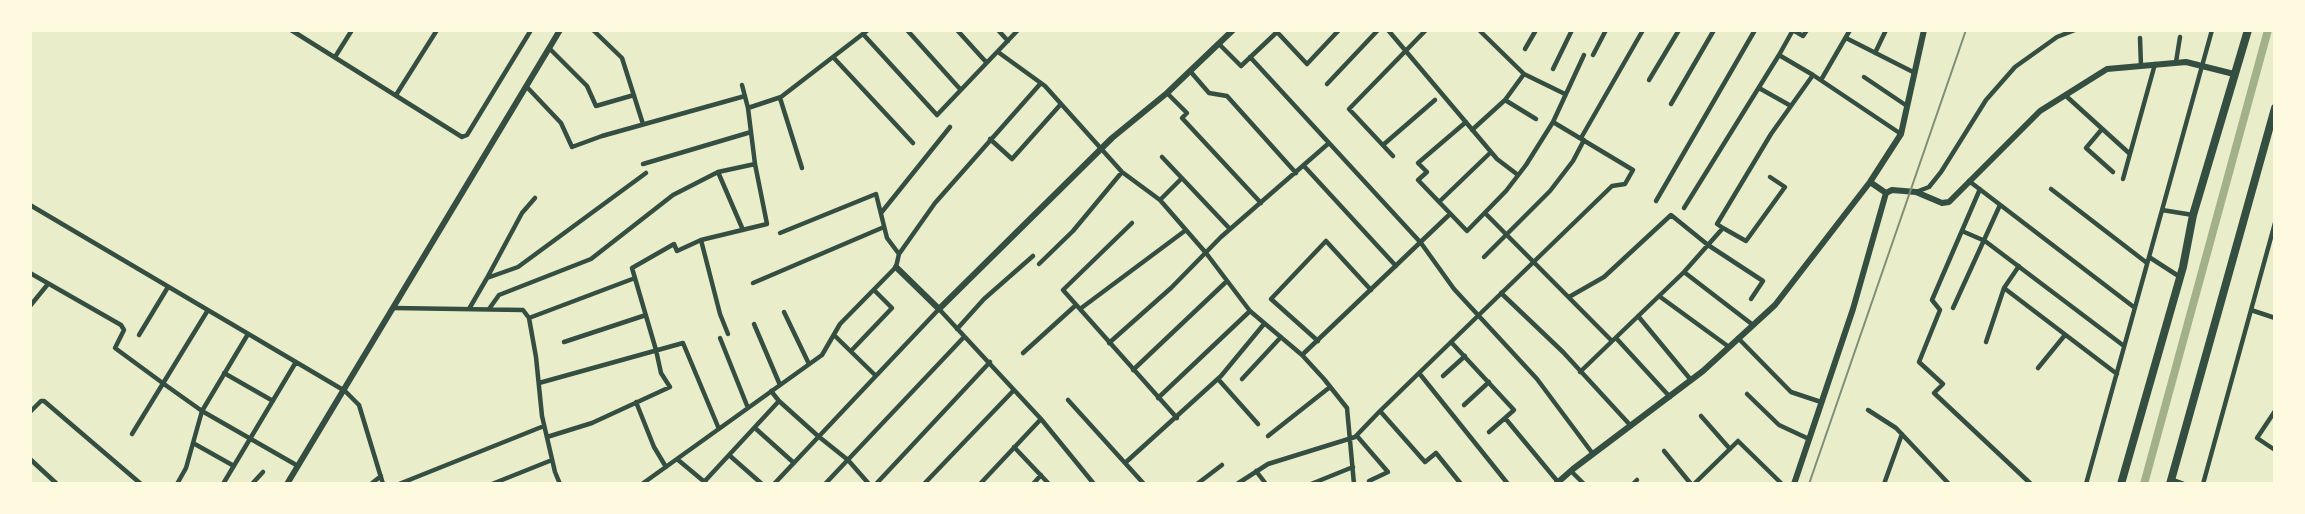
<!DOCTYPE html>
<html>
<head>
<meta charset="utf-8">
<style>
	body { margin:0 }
	#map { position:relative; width:2305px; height:514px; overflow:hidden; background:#e9edc9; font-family:"Crimson Pro",serif }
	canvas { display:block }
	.frame { position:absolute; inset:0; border:32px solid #fefae0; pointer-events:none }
</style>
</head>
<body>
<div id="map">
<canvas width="2305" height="514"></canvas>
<div class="frame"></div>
</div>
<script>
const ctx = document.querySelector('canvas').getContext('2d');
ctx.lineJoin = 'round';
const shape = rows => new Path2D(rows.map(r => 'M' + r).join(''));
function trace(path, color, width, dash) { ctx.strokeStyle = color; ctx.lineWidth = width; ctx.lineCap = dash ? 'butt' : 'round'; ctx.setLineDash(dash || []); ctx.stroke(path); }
trace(shape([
	[2144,484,2268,30]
]), '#a3b18a', 8);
trace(shape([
	[291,30,462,137,467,135,531,30],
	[593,30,622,58,643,124],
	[907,30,960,89],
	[957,30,986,62],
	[998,30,1008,41],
	[1279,30,1277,32,1307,64,1339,30],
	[1388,30,1497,159,1518,175],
	[1479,30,1524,74,1565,94],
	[1793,30,1779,55,1813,75,1901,134],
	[1793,30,1803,36,1807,30],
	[863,34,937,115,1018,30],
	[1846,38,1915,73],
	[2140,38,2141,66],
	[1219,44,1241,66,1277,32],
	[549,48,587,86,596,106,634,95],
	[1525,49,1536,30],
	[998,52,1045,86,1122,172,1160,200,1206,253,1250,311,1302,355,1324,379,1347,408,1354,484],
	[1875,53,1886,30],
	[1593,55,1606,30],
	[335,57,352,30],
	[833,57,913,143],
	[1250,57,1421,243,1454,289,1537,379,1593,454],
	[2176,62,2180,37],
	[1553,69,1572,30],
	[1190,71,1209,93,1227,96,1296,173],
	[1864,77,1907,106],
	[1649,80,1679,30],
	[1821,80,1850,30],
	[1327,84,1378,30],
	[742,85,748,108,755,164],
	[526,86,561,123,572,147,602,136,745,96],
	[1759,88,1791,106],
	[1167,93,1187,113,1182,118,1261,203],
	[396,95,437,30],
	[2065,95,2130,154],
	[780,98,802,168],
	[1505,100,1536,119],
	[1671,104,1714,30],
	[748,108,781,97,868,30],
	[1466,122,1418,163,1427,172,1418,180,1467,231,1506,191,1526,165,1553,122,1584,55],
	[2102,129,2086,148,2113,172],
	[1472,130,1505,100,1524,74],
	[1581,138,1643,30],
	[990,139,1012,159,1061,104],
	[1383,145,1435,100],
	[1393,156,1349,109,1426,30],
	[1162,157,1230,229],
	[643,164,751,132],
	[1304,166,1396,266],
	[718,172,743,230],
	[2123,179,2155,64],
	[1969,181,2135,308],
	[1980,189,1932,300,1940,310,1919,362,1943,384,1934,393,2031,484],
	[2051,189,2147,263],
	[1916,192,1929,187,1941,172,1986,100,2015,67,2057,37,2075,30],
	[1160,200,1182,178],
	[1656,201,1755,30],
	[1439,202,1491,152],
	[30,205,345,391,359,405,383,484],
	[1684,208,1779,55],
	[2162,210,2193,215],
	[881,213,950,127],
	[1485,213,1612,341],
	[1132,223,1063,290,1177,418],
	[1723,228,1746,241,1785,187,1770,177],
	[1962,231,1985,241,2124,346],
	[780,233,876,194,887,238,899,254],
	[701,240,720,314,728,334],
	[1484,257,1550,191,1573,161,1584,140],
	[2149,257,2180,277],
	[1039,264,1073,231,1122,172],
	[1684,272,1753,325],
	[30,273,121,325,124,330,115,348,164,384,202,411,298,466],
	[487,278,522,213,535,198],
	[753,283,884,227],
	[2004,288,2117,374],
	[1501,293,1563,352,1631,426],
	[1659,296,1729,347],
	[1569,297,1604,277,1671,215,1708,245,1763,281,1751,299],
	[30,306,48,284],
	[394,308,523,310,529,318,536,357,542,416,555,472,560,484],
	[1953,308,2000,205],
	[469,309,487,278,518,267,646,173],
	[489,309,499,295,591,259,673,195,718,172,755,164,767,224,701,240,677,251,674,244,632,268,656,350,661,373,670,387,592,423,547,437],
	[1080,309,1186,230],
	[2251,310,2275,318],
	[784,312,809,364],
	[1638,316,1691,380],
	[529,318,635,278],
	[754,324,780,385],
	[957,329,984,299,1033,256],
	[139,335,168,287],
	[834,335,876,376],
	[720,338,748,408],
	[1616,338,1670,397],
	[1738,338,1791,392,1821,402],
	[1318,341,1271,299,1326,241,1371,290],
	[564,342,646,315],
	[1451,342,1514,410,1505,418,1558,482],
	[1986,342,2004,288,2019,266],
	[1109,343,1171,288,1221,237,1329,143],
	[851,351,892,308,874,290],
	[1023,353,1076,305],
	[1302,355,1450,214],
	[2038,368,2065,335],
	[1133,370,1227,281],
	[1580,372,1684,272,1723,228,1717,224,1771,134,1813,75],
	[224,373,273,401],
	[1419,373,1380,411,1425,462,1436,453,1461,484],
	[1443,376,1465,356],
	[1218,379,1258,424],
	[1242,379,1281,337],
	[539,383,683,343,719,429],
	[771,391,779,401,818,436,848,460,869,484],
	[1747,394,1779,425,1809,439],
	[1158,398,1250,311],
	[1068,400,1144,484],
	[636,402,654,447,666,467],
	[1464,405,1489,382],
	[1868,410,1896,428,1949,484],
	[2275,411,2257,438,2275,450],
	[30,412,41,401,44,401,141,484],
	[1701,416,1730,449],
	[755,428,794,463],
	[1489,432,1505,418],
	[132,434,208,310],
	[1268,436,1330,387],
	[1357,436,1388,472,1369,481],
	[193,443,234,466],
	[1014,447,1049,484],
	[1664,451,1691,484],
	[729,455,762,484],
	[30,459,57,484],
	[677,459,707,484],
	[1125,463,1221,376,1264,324],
	[1256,471,1266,484],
	[1571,471,1584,484],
	[704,482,779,401],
	[177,484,186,468,202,411,248,334],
	[223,484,296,362],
	[252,484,263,472],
	[371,484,381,476],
	[399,484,544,426],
	[492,484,552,460],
	[642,484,822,355,840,324,896,267,899,254,935,203,1041,83],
	[774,484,939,309,1041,419,1094,484],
	[825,484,964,337],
	[876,484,990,362],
	[924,484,1014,390],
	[980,484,1041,419],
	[1033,484,1041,475],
	[1197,484,1222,465],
	[1237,484,1268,464,1355,437,1380,411],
	[1311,484,1353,467],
	[1508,484,1419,373,1612,186,1625,184,1633,170,1553,122],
	[1633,484,1637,480],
	[1694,484,1738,441,1782,484],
	[1884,484,1902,434],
	[2086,484,2212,30],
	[2203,484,2275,223]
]), '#344e41', 4.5);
trace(shape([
	[1870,182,1886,193,1892,190,1916,192,1942,203,1949,202,2040,111,2107,69,2186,62,2234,74],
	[896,267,939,309,1112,138,1167,93,1233,30],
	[2171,480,2182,484],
	[287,484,560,30],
	[1556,484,1573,469,1703,371,1775,305,1870,182,1901,134,1924,30],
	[1794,484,1853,309,1886,193]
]), '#344e41', 6);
trace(shape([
	[2121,484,2183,267,2193,215,2248,30],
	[2170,484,2275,108]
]), '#344e41', 8);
trace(shape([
	[1809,484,1966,30]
]), '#7c8e77', 2);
</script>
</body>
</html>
